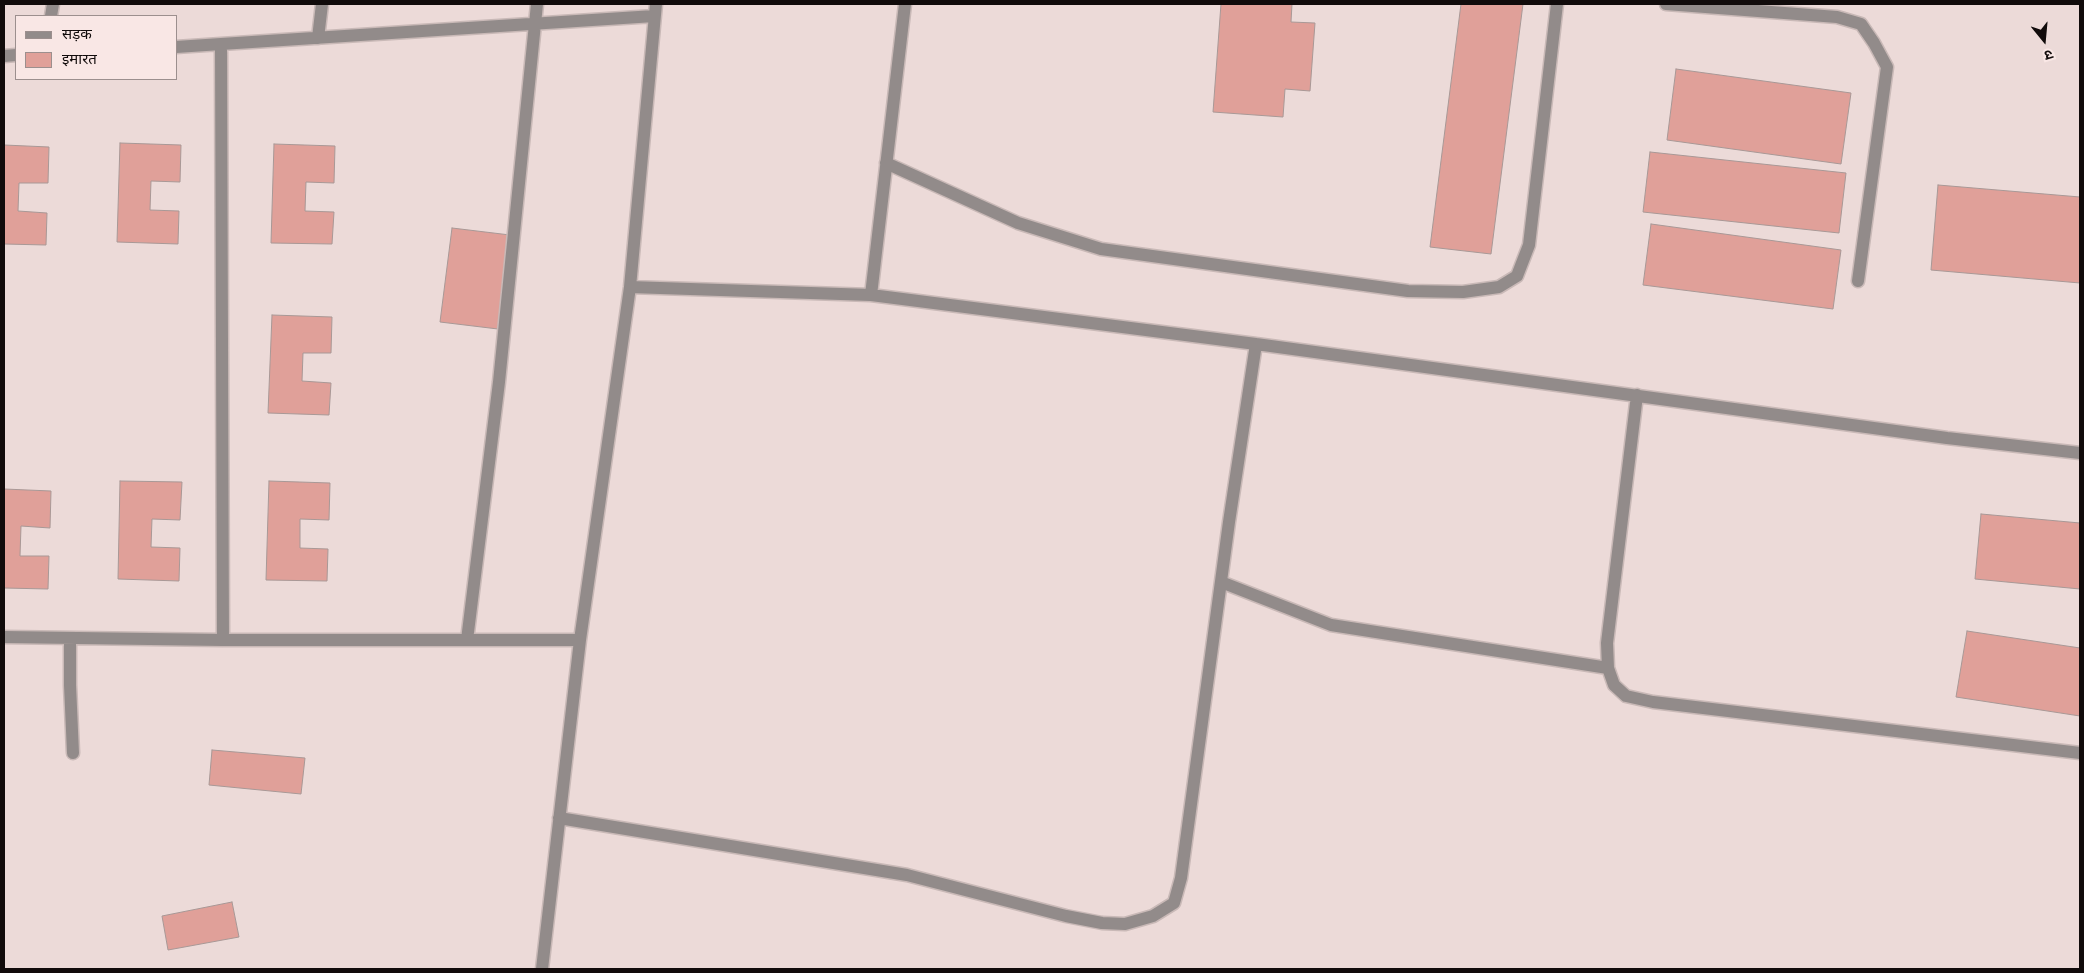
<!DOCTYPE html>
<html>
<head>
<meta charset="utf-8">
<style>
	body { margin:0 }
	#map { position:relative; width:2084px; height:973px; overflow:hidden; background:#ecdad8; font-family:Signika,"Noto Sans Devanagari",sans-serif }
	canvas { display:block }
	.frame { position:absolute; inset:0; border:5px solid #110b0b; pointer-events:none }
	.legend { position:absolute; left:15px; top:15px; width:162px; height:65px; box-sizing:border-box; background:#f9e7e5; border:1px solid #9c8f8e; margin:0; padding:6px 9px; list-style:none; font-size:15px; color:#110b0b }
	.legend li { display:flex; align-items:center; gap:10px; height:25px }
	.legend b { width:25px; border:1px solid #9c8f8e }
	.north { position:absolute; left:2019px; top:15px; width:50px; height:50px; -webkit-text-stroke:4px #f9e7e5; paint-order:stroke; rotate:163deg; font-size:14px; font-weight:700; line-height:20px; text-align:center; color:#110b0b }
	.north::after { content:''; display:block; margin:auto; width:18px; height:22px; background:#110b0b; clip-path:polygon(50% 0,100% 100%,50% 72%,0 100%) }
</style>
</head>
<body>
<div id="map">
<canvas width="2084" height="973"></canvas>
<div class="frame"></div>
<ul class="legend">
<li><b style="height:6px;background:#928b8a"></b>सड़क</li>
<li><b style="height:14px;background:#e0a099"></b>इमारत</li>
</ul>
<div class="north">उ</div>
</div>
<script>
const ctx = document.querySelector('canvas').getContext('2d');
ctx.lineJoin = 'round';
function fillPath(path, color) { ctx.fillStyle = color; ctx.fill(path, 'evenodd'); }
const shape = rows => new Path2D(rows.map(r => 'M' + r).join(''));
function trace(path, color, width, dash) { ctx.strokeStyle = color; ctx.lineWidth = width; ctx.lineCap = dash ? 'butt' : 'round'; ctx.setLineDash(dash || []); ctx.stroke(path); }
const building = shape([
	[1221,4,1292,4,1291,22,1315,23,1310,91,1285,89,1283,117,1213,112,1221,4],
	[1461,4,1523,4,1491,254,1430,247,1461,4],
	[1676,69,1851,93,1841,164,1667,140,1676,69],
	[120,143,181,145,180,182,151,181,150,210,179,211,178,244,117,242,120,143],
	[274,144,335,146,334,183,306,182,305,211,334,212,332,244,271,243,274,144],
	[4,145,49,147,48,183,19,183,18,211,47,213,46,245,4,244,4,145],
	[1650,152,1846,173,1839,233,1643,212,1650,152],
	[1938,185,2080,197,2080,283,1931,270,1938,185],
	[1651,224,1841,250,1833,309,1643,285,1651,224],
	[452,228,510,235,498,329,440,322,452,228],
	[272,315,332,317,331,353,303,353,302,381,331,383,329,415,268,413,272,315],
	[120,481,182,482,180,520,152,519,151,547,180,548,179,581,118,579,120,481],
	[269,481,330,483,329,520,300,519,300,548,328,549,327,581,266,580,269,481],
	[4,489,51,491,50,528,21,526,20,556,49,556,48,589,4,588,4,489],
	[1981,514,2080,523,2080,589,1975,579,1981,514],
	[1967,631,2080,648,2080,716,1956,697,1967,631],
	[212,750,305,758,301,794,209,785,212,750],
	[232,902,239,937,168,950,162,916,232,902]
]);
fillPath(building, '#e0a099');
trace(building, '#a89896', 1);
const minor = shape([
	[1666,4,1837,17,1861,24,1874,43,1887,67,1858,281],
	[51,16,53,4],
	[318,38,322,4],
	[176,47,221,44],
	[4,56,16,55],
	[886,163,1018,223,1101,249,1408,291,1463,292,1499,287,1517,276,1529,245,1557,4],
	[630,287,871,295,1256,344,1947,438,2080,453],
	[871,295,905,4],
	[1637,395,1607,643,1608,668,1614,685,1626,696,1653,702,2080,753],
	[1221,582,1331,625,1608,668],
	[4,637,223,640],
	[70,638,70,685,73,753],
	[467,640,499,382,537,4],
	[580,640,223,640,221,44,654,16],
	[559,818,907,875,1066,916,1102,923,1125,924,1153,916,1174,903,1181,878,1229,522,1256,344],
	[542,969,580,640,630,287,656,4]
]);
trace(minor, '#c9b9b7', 15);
trace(minor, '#928b8a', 12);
</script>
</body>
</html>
